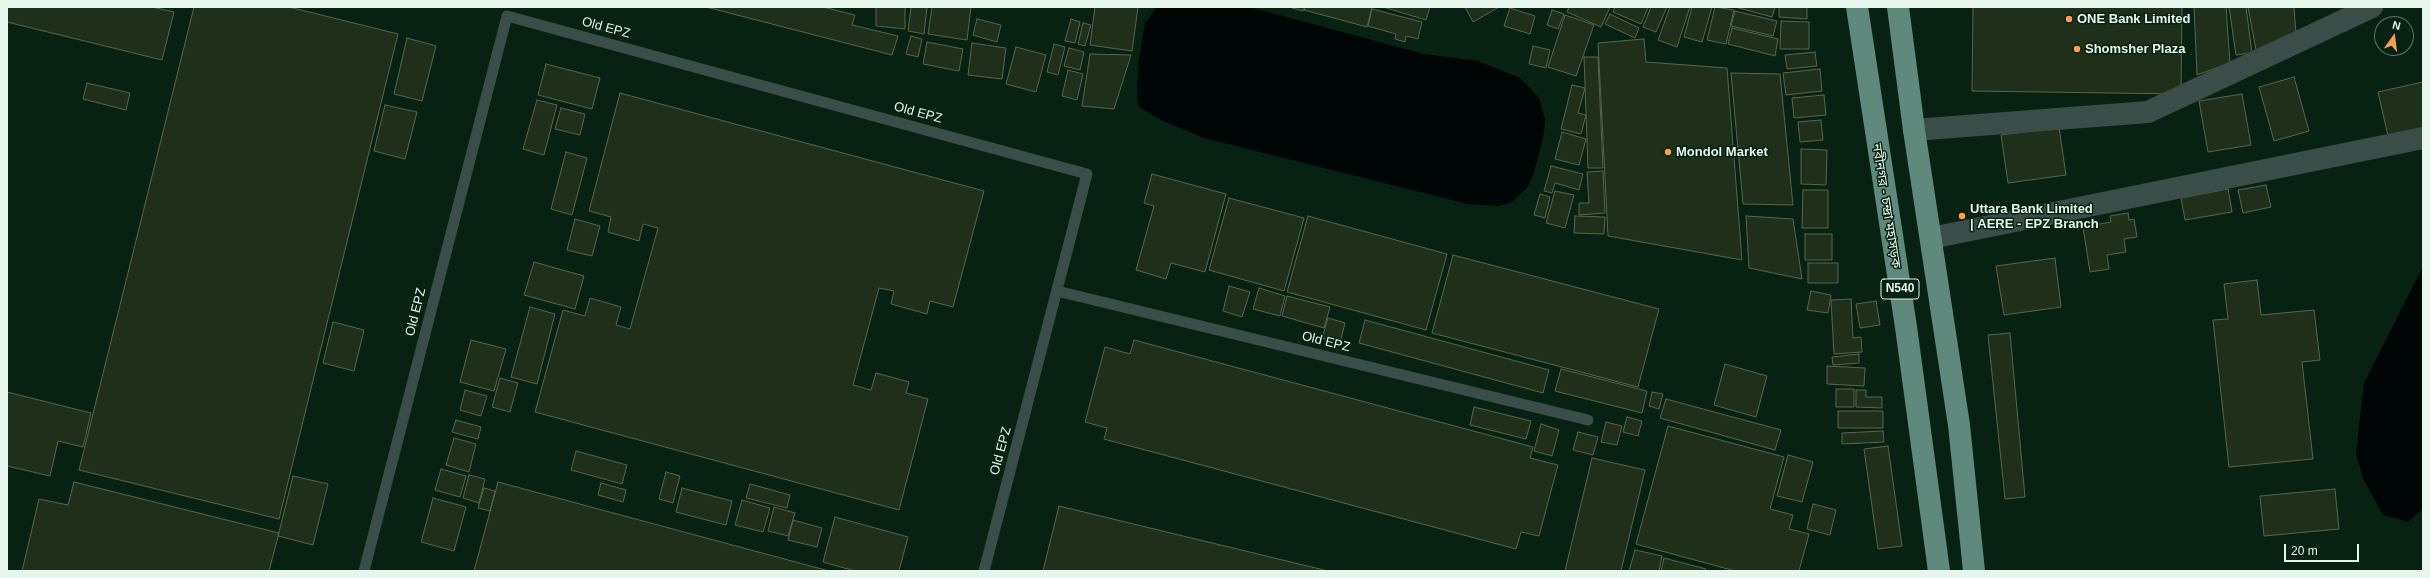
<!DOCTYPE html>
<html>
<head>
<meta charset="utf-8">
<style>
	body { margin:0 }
	#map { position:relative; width:2430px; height:578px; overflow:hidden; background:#072112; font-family:Arial,sans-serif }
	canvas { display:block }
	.frame { position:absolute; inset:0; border:8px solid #e7f6ec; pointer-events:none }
	.north { position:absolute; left:2374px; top:16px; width:40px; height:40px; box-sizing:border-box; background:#072112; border:1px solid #617669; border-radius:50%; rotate:14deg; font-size:11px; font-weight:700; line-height:16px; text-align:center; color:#e7f6ec }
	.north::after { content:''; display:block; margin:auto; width:14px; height:18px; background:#fa9f4e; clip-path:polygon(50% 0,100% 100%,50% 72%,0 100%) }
	.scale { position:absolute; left:2284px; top:544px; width:75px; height:18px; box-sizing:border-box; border:2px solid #e7f6ec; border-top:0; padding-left:5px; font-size:12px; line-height:14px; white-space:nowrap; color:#e7f6ec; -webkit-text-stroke:3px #072112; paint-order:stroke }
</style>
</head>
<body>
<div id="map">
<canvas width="2430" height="578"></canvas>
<div class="frame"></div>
<div class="north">N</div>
<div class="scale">20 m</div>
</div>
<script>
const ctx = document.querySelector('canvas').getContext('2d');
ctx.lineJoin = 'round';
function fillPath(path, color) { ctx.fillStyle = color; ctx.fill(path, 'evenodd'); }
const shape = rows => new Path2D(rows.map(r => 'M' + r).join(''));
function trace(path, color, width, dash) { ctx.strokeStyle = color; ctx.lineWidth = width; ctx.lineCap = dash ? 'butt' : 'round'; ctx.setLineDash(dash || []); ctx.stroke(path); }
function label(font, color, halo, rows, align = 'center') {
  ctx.font = font + ' Arial,"Noto Sans Bengali",sans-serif'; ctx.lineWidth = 3; ctx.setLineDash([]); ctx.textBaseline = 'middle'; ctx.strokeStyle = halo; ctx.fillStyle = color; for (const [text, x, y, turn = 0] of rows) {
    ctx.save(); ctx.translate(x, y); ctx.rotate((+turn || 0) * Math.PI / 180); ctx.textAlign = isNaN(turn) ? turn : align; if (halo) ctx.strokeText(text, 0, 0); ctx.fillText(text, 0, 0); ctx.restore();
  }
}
fillPath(shape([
	[1157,7,1249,7,1424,54,1478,61,1520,78,1539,98,1545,119,1544,133,1534,173,1527,188,1510,203,1498,206,1468,204,1204,138,1161,120,1139,107,1137,95,1139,60,1145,23],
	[2423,267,2423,509,2408,522,2383,515,2363,478,2356,453,2364,383]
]), '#000606');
const building = shape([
	[7,7,152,7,174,12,162,60,7,22,7,7],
	[194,7,289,7,398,34,279,519,79,470,194,7],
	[706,7,823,7,855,15,852,25,898,36,892,55,706,7],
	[876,7,905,7,905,29,876,26,876,7],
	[911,7,927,7,924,34,908,31,911,7],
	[932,7,971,7,967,40,928,34,932,7],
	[1095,7,1138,7,1132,51,1090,45,1095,7],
	[1289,7,1305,7,1303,11,1289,7],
	[1305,7,1372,7,1367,27,1304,10,1305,7],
	[1383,7,1430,7,1426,20,1383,7],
	[1465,7,1499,7,1473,22,1465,7],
	[1569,7,1610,7,1601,27,1567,12,1569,7],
	[1615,7,1648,7,1641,24,1613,12,1615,7],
	[1651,7,1667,7,1656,32,1643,27,1651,7],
	[1670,7,1690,7,1677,47,1658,40,1670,7],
	[1692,7,1712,7,1702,42,1684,37,1692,7],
	[1715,7,1734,10,1726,44,1707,40,1715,7],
	[1735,7,1775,7,1772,17,1735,7],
	[1779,7,1807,7,1807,19,1779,17,1779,7],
	[1973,7,2182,7,2181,94,1972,91,1973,7],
	[2194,7,2226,7,2230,63,2197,75,2194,7],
	[2229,7,2246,7,2252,53,2236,55,2229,7],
	[2248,7,2294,7,2296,33,2256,50,2248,7],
	[1510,8,1535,16,1530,34,1504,26,1510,8],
	[1372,9,1422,22,1418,39,1406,36,1405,42,1395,39,1396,34,1368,26,1372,9],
	[1552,10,1564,14,1558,29,1547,25,1552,10],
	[1735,11,1777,21,1773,36,1731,26,1735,11],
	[1610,14,1639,28,1635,38,1605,24,1610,14],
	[1565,15,1594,25,1576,76,1548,67,1565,15],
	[977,19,1001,25,997,42,973,35,977,19],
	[1071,19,1080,22,1075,43,1065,41,1071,19],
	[1781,21,1809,22,1809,49,1780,49,1781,21],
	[1083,23,1091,25,1085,46,1078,44,1083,23],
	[1732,28,1778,39,1775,56,1728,44,1732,28],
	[911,36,922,39,918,57,906,54,911,36],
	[407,38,436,46,422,101,394,94,407,38],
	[1644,39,1646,62,1727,68,1742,260,1608,236,1598,43,1644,39],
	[927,42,963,49,959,71,923,64,927,42],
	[972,43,1006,48,1002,79,968,75,972,43],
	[1054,44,1065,47,1058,75,1047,72,1054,44],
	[1533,46,1550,50,1546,68,1529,64,1533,46],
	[1016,47,1046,55,1036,92,1006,84,1016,47],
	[1069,48,1084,52,1080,70,1064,66,1069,48],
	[1815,52,1817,66,1787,69,1785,55,1815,52],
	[1090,54,1131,55,1114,109,1082,106,1090,54],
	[1584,57,1598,57,1603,168,1588,168,1584,57],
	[546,64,600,78,592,109,538,95,546,64],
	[1820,69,1822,91,1786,95,1783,73,1820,69],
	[1068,70,1083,74,1077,100,1062,96,1068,70],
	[1731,73,1780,74,1793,205,1743,204,1731,73],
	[2294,77,2309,131,2274,141,2259,87,2294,77],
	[2423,82,2423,129,2388,136,2378,92,2423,82],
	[87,83,130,93,126,110,83,99,87,83],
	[1572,85,1585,88,1578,113,1586,115,1581,134,1561,129,1572,85],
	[620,93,984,191,953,307,930,301,927,314,891,304,894,291,879,288,853,385,871,390,876,373,909,382,906,393,928,399,899,510,535,412,563,310,585,316,590,298,621,307,616,325,630,329,658,228,643,224,639,241,608,232,611,217,589,211,620,93],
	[2242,94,2251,145,2208,152,2199,101,2242,94],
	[1824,95,1826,115,1794,118,1792,98,1824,95],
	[537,100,557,105,544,155,523,149,537,100],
	[385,105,417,112,405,159,374,151,385,105],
	[561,108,585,114,580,135,555,129,561,108],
	[1821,120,1823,140,1800,142,1798,122,1821,120],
	[2059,127,2066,175,2008,183,2001,135,2059,127],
	[1562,132,1586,139,1579,165,1555,159,1562,132],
	[1801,149,1827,150,1826,185,1801,184,1801,149],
	[566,152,587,158,572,215,551,209,566,152],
	[1551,166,1583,174,1579,190,1555,183,1552,193,1544,191,1551,166],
	[1603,171,1605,213,1579,215,1579,203,1589,203,1587,172,1603,171],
	[1152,174,1226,194,1205,272,1171,263,1166,279,1136,270,1154,206,1144,203,1152,174],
	[2266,185,2271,207,2243,213,2238,190,2266,185],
	[2228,189,2232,212,2185,220,2181,198,2228,189],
	[1803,190,1828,190,1828,228,1802,228,1803,190],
	[1555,191,1574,195,1565,228,1546,223,1555,191],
	[1540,194,1550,197,1545,218,1534,215,1540,194],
	[1229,198,1304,218,1284,291,1209,270,1229,198],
	[2128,213,2129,220,2134,219,2137,237,2124,239,2126,252,2107,255,2109,269,2090,272,2083,227,2111,222,2110,216,2128,213],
	[1308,216,1447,254,1426,330,1287,292,1308,216],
	[1575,216,1605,217,1604,234,1574,233,1575,216],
	[1746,216,1793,219,1802,279,1749,268,1746,216],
	[575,219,600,226,592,256,567,250,575,219],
	[1805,234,1832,234,1832,260,1805,260,1805,234],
	[1453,255,1659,309,1638,387,1432,333,1453,255],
	[2055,258,2061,307,2004,315,1996,266,2055,258],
	[534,262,584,276,575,309,524,295,534,262],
	[1808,263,1838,263,1838,283,1808,283,1808,263],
	[2257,280,2261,315,2314,310,2320,360,2302,362,2313,459,2229,467,2213,320,2228,319,2224,284,2257,280],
	[1229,286,1250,292,1242,317,1223,311,1229,286],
	[1259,288,1285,296,1280,316,1253,309,1259,288],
	[1811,291,1831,295,1828,313,1807,310,1811,291],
	[1287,296,1330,307,1324,328,1282,316,1287,296],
	[1851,299,1853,338,1861,337,1862,352,1834,354,1831,300,1851,299],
	[1876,301,1880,325,1860,328,1856,304,1876,301],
	[530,307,555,314,537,384,511,377,530,307],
	[1328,318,1345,323,1340,343,1322,338,1328,318],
	[1365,320,1549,370,1543,393,1359,343,1365,320],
	[333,322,364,330,354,371,323,363,333,322],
	[2010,333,2025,497,2005,499,1988,335,2010,333],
	[471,340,506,349,494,391,460,382,471,340],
	[1134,340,1533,447,1530,458,1558,465,1539,536,1521,532,1516,549,1104,439,1107,428,1085,422,1105,347,1130,354,1134,340],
	[1859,354,1859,363,1833,365,1832,357,1859,354],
	[1725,364,1767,376,1756,417,1714,405,1725,364],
	[1827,366,1865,368,1864,386,1827,384,1827,366],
	[1561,369,1647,391,1642,413,1555,391,1561,369],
	[500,378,518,383,510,412,492,407,500,378],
	[1836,389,1854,389,1854,407,1836,407,1836,389],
	[465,390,487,396,481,416,460,410,465,390],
	[1856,390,1866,390,1866,397,1882,397,1882,408,1856,407,1856,390],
	[7,392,91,413,83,447,58,441,50,476,7,466,7,392],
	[1652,392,1663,394,1659,409,1649,406,1652,392],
	[1666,399,1781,430,1775,450,1660,418,1666,399],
	[1474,407,1531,421,1526,439,1470,425,1474,407],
	[1838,411,1883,411,1883,428,1838,428,1838,411],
	[1627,417,1642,421,1638,436,1623,432,1627,417],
	[456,420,481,427,478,439,452,432,456,420],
	[1606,422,1622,426,1617,445,1601,442,1606,422],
	[1541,424,1559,430,1552,456,1534,451,1541,424],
	[1668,426,1784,457,1770,509,1793,515,1789,529,1809,534,1799,571,1735,571,1636,544,1668,426],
	[1883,431,1884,442,1842,444,1842,433,1883,431],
	[1578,432,1598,437,1593,455,1573,450,1578,432],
	[454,438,476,444,469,472,446,465,454,438],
	[1888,446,1902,546,1878,549,1864,449,1888,446],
	[576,451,627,465,622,484,571,470,576,451],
	[1788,455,1813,462,1802,502,1777,496,1788,455],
	[1592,458,1645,470,1621,571,1565,571,1592,458],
	[441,469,466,476,460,497,435,490,441,469],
	[666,472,680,476,673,503,659,499,666,472],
	[469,475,485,479,479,503,463,498,469,475],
	[293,476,328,484,313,545,278,536,293,476],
	[74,482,279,533,269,571,22,571,39,499,68,505,74,482],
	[498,482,829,571,474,571,498,482],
	[601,483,626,490,623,502,598,495,601,483],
	[750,484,790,495,787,508,746,498,750,484],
	[484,488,495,491,490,511,478,508,484,488],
	[682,488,732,501,726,525,676,512,682,488],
	[2335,489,2339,529,2264,536,2260,496,2335,489],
	[433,498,466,507,454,551,421,542,433,498],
	[742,500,770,508,763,532,735,525,742,500],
	[1813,504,1836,510,1830,535,1807,529,1813,504],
	[1059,506,1328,571,1043,571,1059,506],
	[774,507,795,513,788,536,768,531,774,507],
	[835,517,908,537,899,571,855,571,823,562,835,517],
	[793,520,822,528,817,547,788,540,793,520],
	[1635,550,1662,556,1659,571,1629,571,1635,550],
	[1664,558,1706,569,1705,571,1661,571,1664,558]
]);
fillPath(building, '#202f1a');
trace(building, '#56674f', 1);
trace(shape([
	[1057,291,1588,420],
	[364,571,507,16,1087,174,984,571]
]), '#3b4d48', 11);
trace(shape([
	[1914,130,2148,112,2372,7],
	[1931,238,2423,138]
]), '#3b4d48', 22);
trace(shape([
	[1857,7,1906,327,1939,571],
	[1898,7,1914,130,1959,425,1974,571]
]), '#5f897d', 22);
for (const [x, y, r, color] of [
	[2069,19,4,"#fa9f4e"],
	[2077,49,4,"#fa9f4e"],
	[1668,152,4,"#fa9f4e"],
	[1962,216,4,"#fa9f4e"]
]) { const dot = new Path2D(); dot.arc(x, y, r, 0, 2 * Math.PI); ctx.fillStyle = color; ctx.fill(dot); trace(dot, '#072112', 1.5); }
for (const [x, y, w] of [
	[1900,289,38]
]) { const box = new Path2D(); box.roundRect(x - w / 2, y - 10, w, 20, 3); ctx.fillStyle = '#072112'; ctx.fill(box); trace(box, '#e7f6ec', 1); }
label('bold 12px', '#e7f6ec', null, [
	["N540",1900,289]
]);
label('bold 13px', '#e7f6ec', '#072112', [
	["ONE Bank Limited",2077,19],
	["Shomsher Plaza",2085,49],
	["Mondol Market",1676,152],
	["Uttara Bank Limited",1970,209],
	["| AERE - EPZ Branch",1970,224]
], 'left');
label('13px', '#e7f6ec', '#072112', [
	["Old EPZ",606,28,15],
	["Old EPZ",918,113,15],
	["নবীনগর - চন্দ্রা মহাসড়ক",1886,206,81],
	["Old EPZ",416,312,-76],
	["Old EPZ",1326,342,14],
	["Old EPZ",1001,451,-75]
]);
</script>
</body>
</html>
